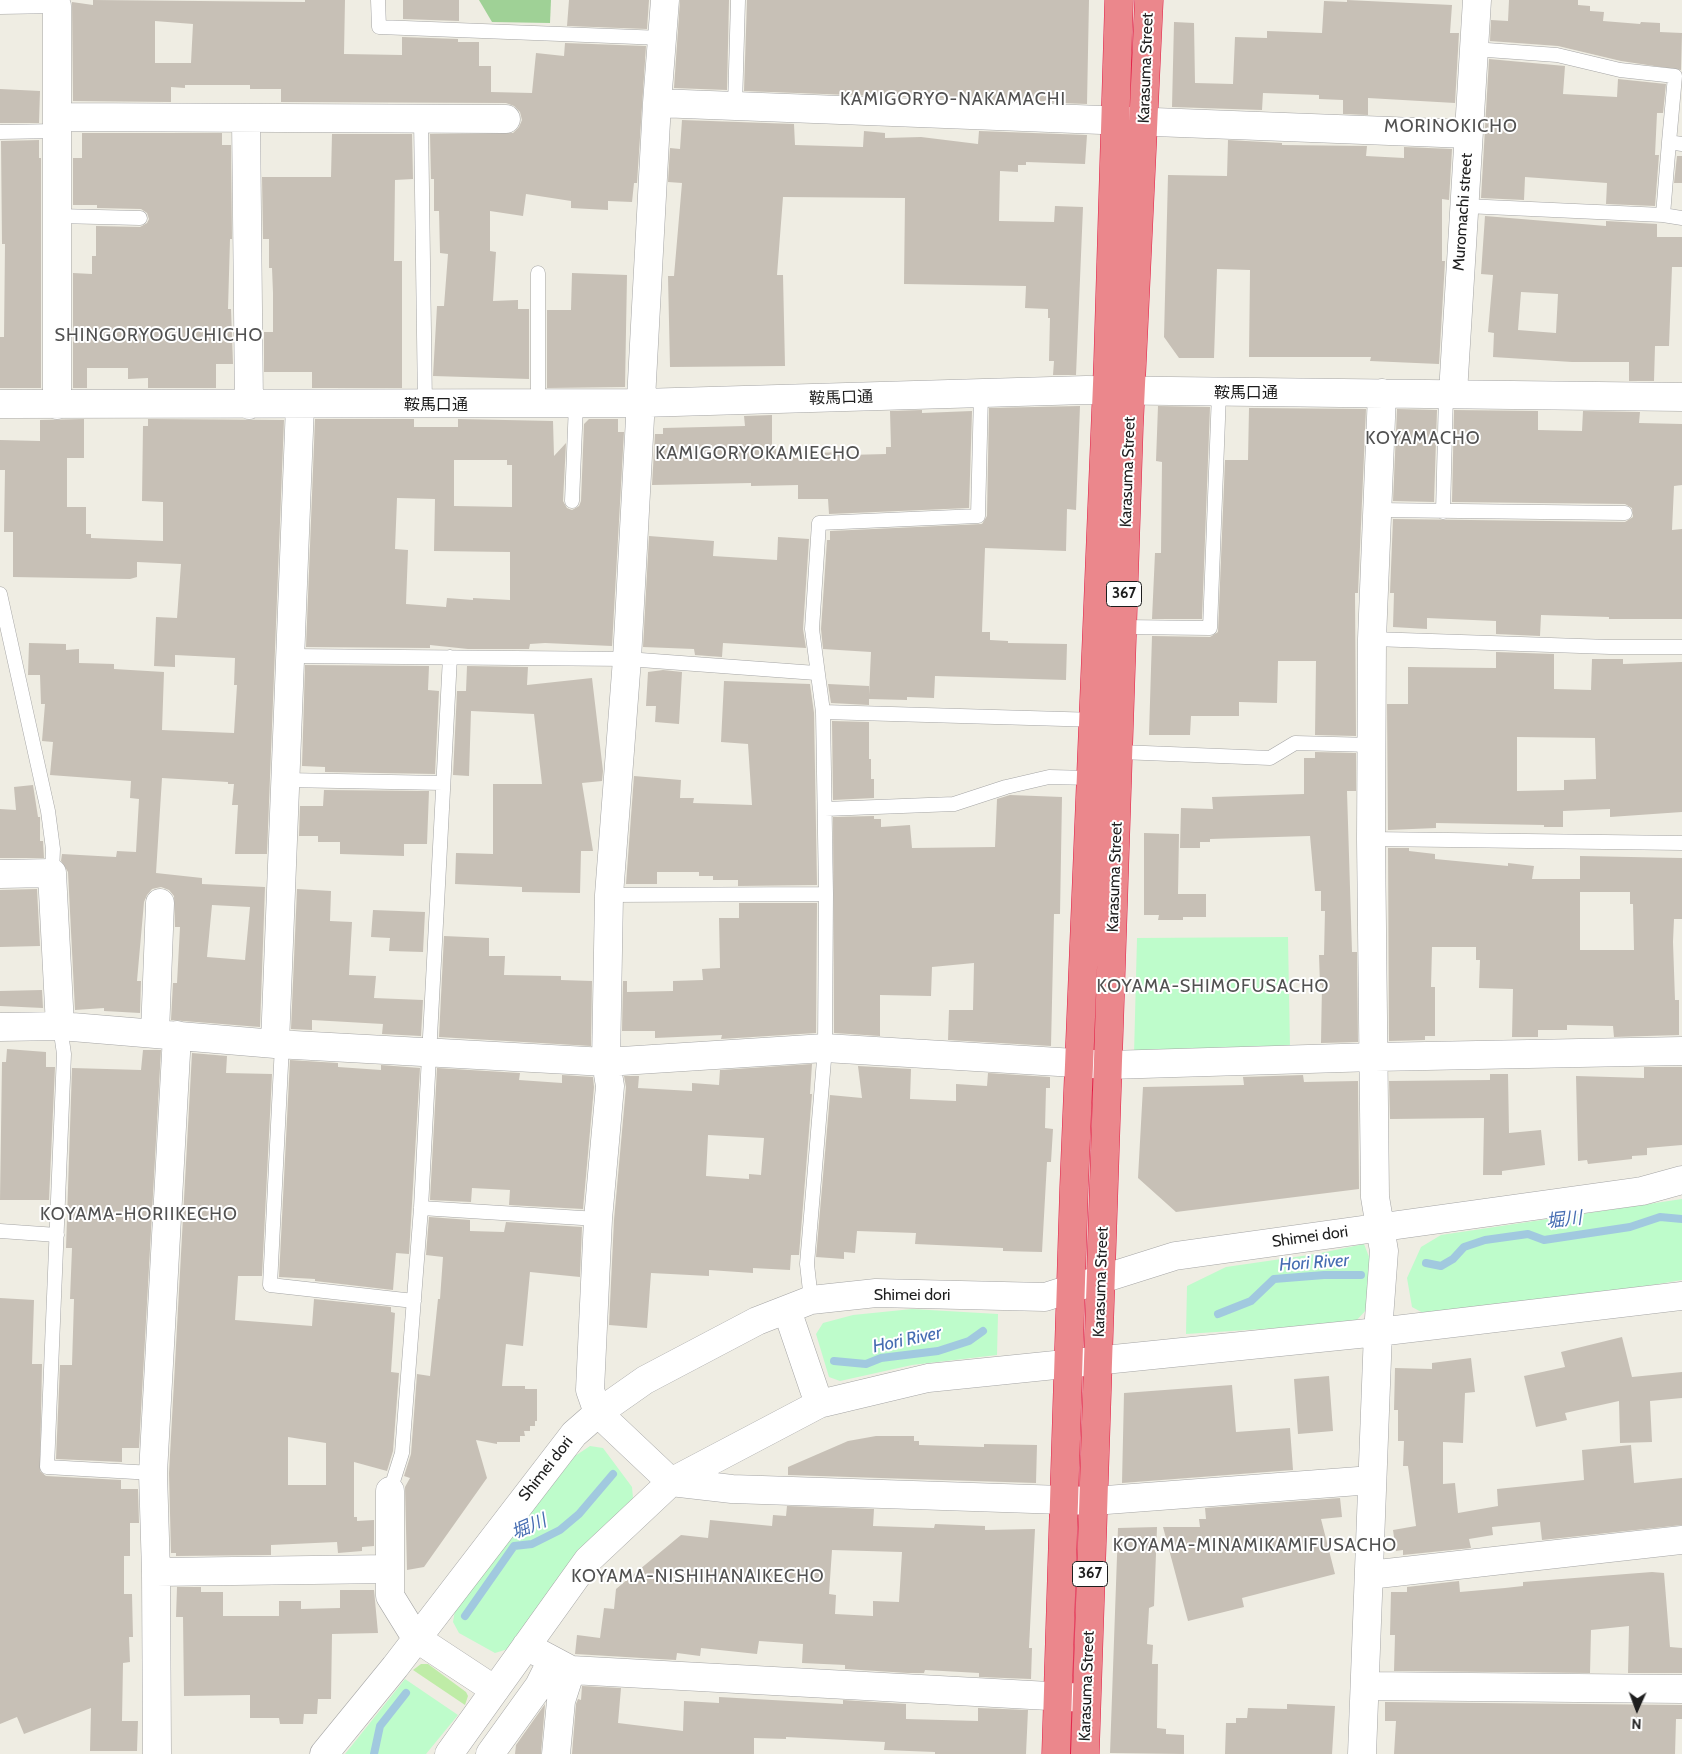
<!DOCTYPE html>
<html>
<head>
<meta charset="utf-8">
<style>
	body { margin:0 }
	#map { position:relative; width:1682px; height:1754px; overflow:hidden; background:#efede3; font-family:Cabin,sans-serif }
	canvas { display:block }
	.north { position:absolute; left:1612px; top:1684px; width:50px; height:50px; -webkit-text-stroke:4px #fff; paint-order:stroke; rotate:182deg; font-size:14px; font-weight:700; line-height:20px; text-align:center; color:#1e1e1e }
	.north::after { content:''; display:block; margin:auto; width:18px; height:22px; background:#1e1e1e; clip-path:polygon(50% 0,100% 100%,50% 72%,0 100%) }
</style>
</head>
<body>
<div id="map">
<canvas width="1682" height="1754"></canvas>
<div class="north">N</div>
</div>
<script>
const ctx = document.querySelector('canvas').getContext('2d');
ctx.lineJoin = 'round';
function fillPath(path, color) { ctx.fillStyle = color; ctx.fill(path, 'evenodd'); }
const shape = rows => new Path2D(rows.map(r => 'M' + r).join(''));
function trace(path, color, width, dash) { ctx.strokeStyle = color; ctx.lineWidth = width; ctx.lineCap = dash ? 'butt' : 'round'; ctx.setLineDash(dash || []); ctx.stroke(path); }
function label(font, color, halo, rows, align = 'center') {
  ctx.font = font + ' Cabin,"Noto Sans JP",sans-serif'; ctx.lineWidth = 4; ctx.setLineDash([]); ctx.textBaseline = 'middle'; ctx.strokeStyle = halo; ctx.fillStyle = color; for (const [text, x, y, turn = 0] of rows) {
    ctx.save(); ctx.translate(x, y); ctx.rotate((+turn || 0) * Math.PI / 180); ctx.textAlign = isNaN(turn) ? turn : align; if (halo) ctx.strokeText(text, 0, 0); ctx.fillText(text, 0, 0); ctx.restore();
  }
}
fillPath(shape([
	[421,1664,428,1664,466,1692,468,1696,465,1705,413,1670]
]), '#bfeca7');
fillPath(shape([
	[479,0,551,0,550,23,492,22]
]), '#9fd196');
fillPath(shape([
	[1288,937,1290,1048,1134,1055,1137,938],
	[1682,1199,1682,1280,1647,1286,1425,1314,1412,1307,1407,1278,1421,1247,1441,1235],
	[1364,1244,1371,1262,1369,1307,1354,1323,1186,1334,1187,1286,1226,1267,1316,1254],
	[912,1309,998,1314,997,1355,912,1365,840,1381,829,1377,816,1334,823,1323,853,1315],
	[590,1446,603,1448,632,1487,633,1498,574,1561,508,1649,495,1653,459,1633,453,1622,455,1610,575,1456],
	[405,1679,458,1715,426,1754,345,1754]
]), '#befccb');
trace(shape([
	[1426,1263,1441,1266,1453,1259,1464,1247,1485,1240,1528,1234,1544,1240,1630,1227,1660,1217,1682,1219],
	[1218,1314,1251,1301,1274,1279,1324,1275,1361,1275],
	[834,1361,866,1364,881,1358,938,1351,969,1341,983,1331],
	[465,1616,514,1546,532,1544,560,1530,579,1514,613,1474],
	[374,1754,380,1726,406,1693]
]), '#a1c9df', 8);
fillPath(shape([
	[93,0,305,2,305,0,345,0,344,54,402,55,402,37,458,39,458,42,479,42,479,66,491,66,491,92,532,93,536,53,564,56,565,43,646,46,637,183,634,183,632,202,608,201,608,210,571,208,571,201,526,194,523,216,490,211,490,251,496,252,493,301,518,300,518,309,529,309,529,379,433,376,437,306,444,306,448,254,440,253,439,211,434,211,434,179,431,179,430,134,513,133,519,127,522,120,520,112,514,106,506,103,281,102,281,89,250,89,250,85,185,85,185,88,171,87,171,102,73,101,72,2,93,5],
	[155,21,193,24,191,63,155,63],
	[403,0,459,0,459,21,403,19],
	[569,0,649,0,647,29,567,26],
	[680,0,729,0,727,90,674,88],
	[747,0,1089,0,1087,104,744,91],
	[1347,0,1452,5,1450,33,1459,33,1455,103,1368,98,1368,115,1343,114,1343,100,1319,99,1319,95,1263,93,1262,110,1172,107,1174,22,1194,23,1195,83,1233,84,1235,37,1267,38,1267,31,1322,33,1324,1,1347,2],
	[1509,0,1578,0,1578,5,1590,6,1590,11,1604,12,1603,21,1640,24,1641,22,1660,23,1660,32,1682,33,1681,70,1621,61,1558,46,1490,41,1491,20,1508,21],
	[1489,59,1565,66,1563,94,1617,97,1618,79,1666,84,1663,113,1657,113,1655,155,1659,155,1655,206,1606,204,1607,183,1525,177,1524,200,1481,198],
	[0,89,40,91,39,123,0,123],
	[682,120,794,124,795,145,863,147,864,131,885,133,885,138,921,137,978,144,979,131,1087,135,1085,164,1026,162,1026,165,1018,165,1018,172,1000,171,999,221,1054,222,1055,206,1083,207,1076,375,1053,375,1054,361,1049,361,1050,318,1048,318,1048,309,1025,308,1026,286,904,284,905,198,783,197,777,275,783,275,785,366,670,367,668,276,674,276,682,183,668,182,670,148,680,149],
	[82,133,222,133,222,145,231,145,232,239,230,239,228,309,231,309,233,364,216,364,216,388,148,388,148,378,128,379,128,368,87,368,87,388,73,388,73,273,92,274,92,256,96,256,96,226,140,227,147,223,149,219,147,213,141,209,97,208,97,205,73,205,73,158,82,158],
	[332,134,412,134,413,179,395,180,394,261,402,261,402,388,312,388,312,372,264,372,264,332,273,332,273,293,272,268,269,268,269,239,263,239,262,177,331,177],
	[39,140,39,158,41,158,41,388,0,388,0,337,4,337,5,244,2,244,1,141],
	[1228,140,1282,143,1282,145,1367,146,1366,156,1404,158,1404,147,1452,149,1449,200,1442,199,1442,261,1445,261,1439,364,1370,361,1371,357,1249,357,1250,270,1217,269,1214,358,1179,358,1164,337,1168,175,1227,176],
	[1677,156,1682,156,1682,183,1674,183],
	[1485,216,1606,226,1606,221,1657,224,1657,237,1682,237,1682,267,1672,267,1669,346,1655,346,1654,381,1629,381,1629,362,1572,362,1493,357,1494,333,1488,332,1493,275,1481,274],
	[1521,292,1558,294,1556,333,1518,330],
	[572,273,627,275,625,387,547,388,547,310,571,310],
	[1080,406,1076,510,1067,509,1066,551,985,548,982,632,990,632,990,640,1008,641,1008,643,1067,644,1066,680,935,676,934,698,907,697,907,700,869,699,869,705,831,703,828,684,869,686,869,695,871,652,823,649,821,629,827,540,830,540,830,531,982,524,987,516,989,408],
	[1158,406,1210,407,1202,619,1152,619,1155,553,1161,553,1162,462,1156,461],
	[1249,408,1366,409,1358,593,1355,593,1356,736,1315,735,1316,661,1278,661,1277,703,1239,702,1239,716,1191,716,1190,735,1149,735,1152,636,1210,637,1218,632,1225,460,1248,460],
	[1397,409,1437,410,1434,502,1393,501],
	[922,410,922,413,972,411,969,508,829,514,828,499,798,499,798,485,751,486,751,483,652,485,655,434,663,434,663,428,745,426,744,416,772,415,772,449,776,449,776,454,848,452,848,455,886,454,886,447,891,447,890,411],
	[1454,410,1538,411,1538,430,1582,431,1583,411,1640,412,1639,423,1682,424,1682,485,1674,486,1672,530,1682,529,1682,619,1609,619,1609,617,1541,615,1540,636,1496,634,1496,621,1427,618,1427,629,1393,627,1394,593,1390,593,1393,519,1625,522,1633,517,1632,508,1625,504,1452,502],
	[84,419,84,458,67,458,67,507,86,507,86,534,91,534,91,538,163,541,163,502,142,501,143,426,148,426,148,419,284,420,267,854,235,854,238,805,232,805,234,784,228,784,228,782,162,778,156,873,202,878,202,884,265,887,260,1027,171,1020,173,983,177,983,180,927,175,927,174,896,169,890,161,887,152,889,147,895,144,902,137,981,141,981,140,1013,104,1011,104,1008,75,1010,68,872,61,861,62,854,116,857,117,851,136,852,139,799,130,798,131,781,50,775,53,742,42,741,45,704,41,704,40,675,28,675,29,643,66,644,66,650,79,649,79,663,114,664,114,669,164,672,162,730,234,733,237,685,234,685,235,658,175,655,175,667,154,666,156,617,177,618,181,564,137,562,137,577,130,579,13,577,13,532,4,532,5,470,0,470,0,440,40,441,40,420],
	[212,905,250,907,245,960,207,957],
	[315,419,414,419,414,427,458,427,458,419,553,421,554,456,566,443,563,501,567,508,572,510,579,506,581,501,584,424,589,419,618,419,618,432,624,432,612,646,545,643,530,644,529,649,468,649,430,645,430,648,306,647],
	[454,460,507,460,507,465,512,465,512,507,454,506],
	[397,498,435,499,434,551,510,552,510,600,473,598,473,600,447,598,446,607,406,604,408,550,395,549],
	[649,536,714,541,713,556,777,560,778,537,809,539,803,629,806,648,723,643,722,657,695,655,694,649,643,647],
	[1496,652,1554,654,1554,689,1591,690,1592,659,1623,659,1623,664,1682,662,1682,812,1610,817,1610,809,1563,811,1563,827,1544,827,1544,825,1436,823,1436,828,1388,830,1387,704,1408,704,1408,667,1496,668],
	[1517,737,1595,738,1596,779,1564,780,1564,790,1517,791],
	[305,665,429,666,428,690,439,691,435,774,325,772,325,767,302,766],
	[467,666,528,667,527,685,592,678,603,771,602,781,582,783,593,851,581,851,580,893,522,892,522,887,455,884,456,853,493,854,493,784,542,784,534,714,471,711,469,776,453,775,457,691,466,691],
	[663,670,682,672,679,724,655,722,656,706,646,706,648,672],
	[724,681,810,684,814,713,817,885,738,886,738,880,713,880,713,876,699,876,699,872,657,872,657,884,626,884,634,776,681,780,680,798,694,798,693,803,752,805,748,744,721,742],
	[832,721,869,722,869,759,871,759,871,779,874,779,874,798,833,800],
	[1315,752,1356,753,1356,791,1347,791,1352,952,1357,952,1358,1042,1321,1043,1322,985,1320,985,1319,955,1324,955,1325,911,1321,911,1321,891,1315,891,1310,836,1210,839,1210,842,1200,842,1200,848,1180,848,1181,808,1213,809,1212,797,1304,794,1304,758,1315,758],
	[33,785,38,817,40,817,40,841,43,841,44,858,0,858,0,809,16,810,14,787],
	[324,790,429,791,427,844,404,844,404,856,340,854,340,842,318,842,318,836,299,836,300,806,323,806],
	[1010,795,1062,797,1060,914,1054,914,1051,1046,948,1040,949,1010,973,1010,974,963,932,967,931,996,880,995,880,1036,834,1033,833,817,874,816,874,819,881,819,881,827,910,825,912,848,995,847,997,799],
	[1144,833,1179,834,1178,894,1206,894,1206,917,1183,917,1183,920,1158,920,1159,915,1144,915],
	[1388,848,1409,848,1409,851,1435,854,1435,859,1508,866,1508,863,1534,866,1532,879,1580,879,1580,856,1682,858,1682,919,1674,919,1673,942,1675,1000,1679,1000,1679,1035,1614,1037,1613,1026,1567,1025,1567,1030,1538,1030,1538,1037,1512,1037,1513,989,1479,988,1480,960,1476,960,1476,947,1432,947,1431,987,1435,987,1435,1036,1425,1036,1425,1040,1389,1041],
	[1580,892,1630,892,1630,904,1633,904,1634,950,1580,950],
	[37,889,40,946,0,947,0,890],
	[297,889,331,891,330,921,352,922,349,975,376,976,374,998,423,1000,421,1036,382,1034,383,1024,312,1020,312,1030,291,1029],
	[739,903,817,903,816,1033,721,1039,722,1035,655,1038,655,1031,622,1031,623,981,627,981,627,992,673,991,673,981,703,980,702,969,720,968,719,918,739,918],
	[373,910,425,912,423,952,389,951,390,938,371,937],
	[444,936,489,938,489,956,505,956,504,975,561,976,561,980,592,981,591,1046,439,1037],
	[42,990,43,1008,0,1006,0,991],
	[7,1049,46,1052,46,1067,55,1067,49,1200,0,1200,2,1062,6,1062],
	[143,1050,161,1050,139,1448,122,1448,122,1462,56,1459,60,1365,72,1365,74,1299,70,1299,72,1248,66,1248,72,1068,141,1070],
	[192,1053,227,1056,226,1073,272,1074,262,1276,238,1276,235,1320,312,1326,314,1299,391,1307,391,1312,395,1313,391,1372,399,1373,393,1451,387,1471,354,1462,354,1517,357,1517,357,1521,374,1520,374,1546,362,1547,362,1551,338,1553,337,1542,271,1545,271,1555,176,1556,176,1553,171,1553,169,1473],
	[288,1437,326,1443,326,1485,288,1485],
	[290,1060,338,1063,338,1067,381,1070,381,1065,420,1068,409,1254,396,1253,393,1290,315,1281,315,1279,279,1277],
	[812,1064,810,1094,812,1094,799,1255,791,1255,790,1270,753,1268,753,1273,709,1270,709,1276,651,1273,647,1328,609,1325,614,1220,626,1087,624,1076,639,1076,638,1088,692,1091,692,1083,719,1085,720,1070],
	[708,1135,764,1138,761,1175,749,1174,749,1179,706,1176],
	[858,1066,911,1069,910,1099,956,1101,956,1084,987,1086,988,1073,1050,1077,1050,1088,1046,1088,1045,1128,1053,1129,1051,1162,1047,1162,1042,1252,1003,1251,1003,1248,915,1244,916,1233,857,1231,855,1253,844,1252,844,1259,816,1257,830,1095,862,1098],
	[1644,1067,1682,1067,1682,1145,1647,1148,1647,1155,1632,1156,1632,1159,1588,1164,1587,1160,1578,1161,1576,1076,1644,1078],
	[437,1068,520,1073,519,1080,562,1083,562,1075,593,1077,594,1087,583,1209,509,1205,510,1190,472,1188,471,1202,430,1200],
	[1490,1074,1508,1074,1509,1133,1541,1130,1545,1165,1502,1171,1502,1175,1483,1175,1484,1118,1390,1119,1389,1081,1490,1080],
	[1303,1075,1304,1082,1358,1081,1359,1189,1176,1212,1138,1178,1143,1087,1244,1085,1243,1077],
	[429,1217,470,1220,470,1231,504,1232,506,1222,582,1227,580,1277,530,1272,523,1346,506,1344,502,1386,525,1386,525,1389,537,1389,537,1421,535,1421,535,1426,530,1426,530,1431,524,1431,525,1436,520,1436,520,1442,497,1442,497,1444,476,1440,487,1478,424,1567,407,1570,405,1487,410,1478,404,1476,411,1454,417,1374,430,1376,438,1299,440,1299,443,1257,426,1255],
	[0,1298,34,1300,32,1364,42,1364,40,1471,46,1476,121,1480,121,1489,138,1489,139,1523,130,1523,130,1556,124,1556,124,1594,132,1594,133,1637,129,1637,130,1662,123,1663,122,1721,138,1721,137,1751,90,1751,91,1708,24,1734,17,1717,0,1724],
	[1622,1337,1632,1377,1682,1372,1682,1398,1650,1401,1652,1442,1620,1443,1619,1401,1565,1413,1567,1420,1536,1427,1524,1376,1565,1367,1561,1352],
	[1471,1358,1475,1392,1465,1393,1463,1443,1443,1442,1443,1484,1455,1483,1458,1513,1498,1506,1497,1489,1584,1480,1582,1450,1631,1445,1634,1483,1682,1478,1682,1525,1542,1540,1540,1522,1492,1527,1493,1535,1469,1539,1471,1548,1403,1555,1403,1550,1396,1551,1393,1530,1416,1526,1408,1466,1403,1466,1404,1441,1398,1441,1398,1410,1394,1410,1395,1368,1432,1369,1432,1363],
	[1329,1376,1333,1431,1298,1434,1294,1379],
	[1232,1385,1236,1432,1290,1428,1293,1470,1122,1483,1124,1393],
	[876,1436,914,1436,914,1441,919,1441,919,1445,984,1447,984,1444,1037,1445,1036,1483,788,1475,788,1467,848,1441],
	[1340,1498,1342,1517,1321,1519,1335,1574,1242,1598,1244,1607,1188,1621,1163,1527,1200,1527,1199,1519,1206,1519,1205,1508],
	[787,1506,874,1509,873,1526,934,1528,935,1524,985,1526,985,1530,1035,1529,1029,1648,1032,1648,1031,1679,979,1677,979,1673,925,1670,924,1673,908,1673,845,1669,845,1665,802,1663,803,1644,759,1641,757,1654,701,1648,700,1656,677,1653,676,1660,575,1654,577,1635,600,1638,604,1608,614,1609,616,1589,681,1535,708,1538,710,1520,772,1526,773,1515,786,1516],
	[832,1550,902,1552,899,1602,873,1601,873,1616,835,1614,836,1595,829,1594],
	[1157,1527,1154,1606,1149,1608,1147,1644,1153,1645,1152,1664,1158,1664,1157,1728,1166,1729,1166,1734,1184,1735,1184,1754,1110,1753,1118,1528],
	[1652,1572,1664,1573,1670,1647,1682,1648,1682,1673,1628,1673,1629,1626,1591,1630,1590,1673,1394,1671,1395,1635,1390,1635,1391,1592,1407,1592,1407,1587,1459,1581,1460,1592,1505,1588,1523,1586,1523,1582],
	[177,1587,201,1587,201,1592,223,1592,223,1616,279,1616,279,1601,301,1601,301,1609,340,1608,340,1590,374,1590,378,1633,332,1634,331,1699,318,1699,317,1714,304,1714,303,1724,280,1724,279,1718,250,1718,250,1695,184,1696,183,1617,176,1617],
	[582,1686,621,1688,618,1723,683,1731,684,1701,719,1703,719,1697,843,1704,843,1700,906,1704,906,1719,978,1721,978,1708,1028,1710,1026,1754,935,1754,935,1752,884,1750,885,1742,786,1737,786,1739,754,1738,754,1754,572,1754,576,1704,578,1699,581,1700],
	[1385,1702,1682,1705,1682,1719,1676,1719,1675,1754,1394,1754,1396,1721,1385,1721],
	[545,1704,541,1754,515,1754,516,1745],
	[1287,1704,1335,1706,1332,1754,1225,1754,1226,1723,1236,1723,1236,1718,1247,1718,1248,1708,1287,1709]
]), '#c7c0b6');
const lane = shape([
	[378,0,379,27,663,38],
	[0,7,57,6,58,1],
	[1473,49,1557,55,1620,70,1675,76,1669,142],
	[735,106,738,0],
	[421,119,425,405],
	[0,132,57,131],
	[1465,206,1663,215,1669,142,1682,144],
	[1663,215,1682,218],
	[57,216,140,218],
	[538,273,538,404],
	[572,501,576,404],
	[1377,510,1625,513],
	[1443,512,1446,394],
	[0,594,48,811,53,849,52,873],
	[1123,627,1210,628,1219,393],
	[1372,639,1610,647,1682,647],
	[290,656,627,659,816,673],
	[823,712,1098,720],
	[1120,752,1270,758,1295,743,1372,745],
	[285,780,443,783],
	[825,809,954,804,1006,787,1049,777,1091,778],
	[1371,839,1682,843],
	[609,895,826,894],
	[60,1026,64,1054,47,1467,153,1473],
	[282,1045,270,1285,414,1301],
	[421,1208,598,1219],
	[0,1231,57,1235],
	[811,1300,807,1264,825,1048,826,894,823,712,812,629,819,523,978,516,981,394],
	[390,1491,402,1453,421,1208,450,657]
]);
const street = shape([
	[665,0,657,103,627,659,609,895,606,1062,610,1086,598,1219,590,1390,598,1413,671,1482,732,1489,1093,1501,1372,1480],
	[657,103,1468,134],
	[57,117,506,119],
	[246,119,249,405],
	[1453,393,1477,0],
	[0,404,641,403,1086,390,1682,397],
	[57,405,57,6],
	[0,874,52,873,60,1026],
	[0,1027,60,1026,275,1044,606,1062,825,1048,1109,1065,1375,1057,1682,1051],
	[155,1033,160,903],
	[275,1044,300,405],
	[787,1310,819,1404],
	[390,1491,390,1596,416,1638,495,1690],
	[156,1572,390,1569],
	[1369,1575,1682,1540],
	[526,1646,571,1670,561,1701,556,1754],
	[571,1670,1086,1698],
	[1365,1686,1682,1689],
	[157,1754,156,1572,153,1473,177,1035],
	[324,1754,395,1667,574,1434,598,1413,645,1380,757,1321,811,1300,876,1293,1045,1297,1175,1256,1642,1191,1682,1180],
	[449,1754,588,1560,671,1482,819,1404,928,1378,1378,1332,1682,1296],
	[490,1754,539,1686,552,1660],
	[1362,1754,1378,1332,1384,1251,1375,1197,1371,839,1372,639,1382,393]
]);
const highway = shape([
	[1056,1754,1074,1187,1108,360,1119,0],
	[1085,1754,1129,427,1149,0]
]);
trace(lane, '#a5a5a5', 15);
trace(street, '#a5a5a5', 29);
trace(highway, '#e21b44', 29);
trace(lane, '#fff', 14);
trace(street, '#fff', 28);
trace(highway, '#eb878c', 28);
for (const [x, y, w] of [
	[1124,594,35],
	[1090,1574,35]
]) { const box = new Path2D(); box.roundRect(x - w / 2, y - 12.5, w, 25, 4); ctx.fillStyle = '#fff'; ctx.fill(box); trace(box, '#1e1e1e', 1); }
label('bold 15px', '#1e1e1e', null, [
	["367",1124,594],
	["367",1090,1574]
]);
label('16px', '#1e1e1e', '#fff', [
	["Karasuma Street",1146,68,-88],
	["Muromachi street",1463,212,-86],
	["鞍馬口通",1246,393],
	["鞍馬口通",841,398,-2],
	["鞍馬口通",436,405],
	["Karasuma Street",1128,472,-88],
	["Karasuma Street",1115,877,-88],
	["Shimei dori",1310,1237,-8],
	["Karasuma Street",1101,1282,-88],
	["Shimei dori",912,1295],
	["Shimei dori",546,1469,-52],
	["Karasuma Street",1087,1686,-88]
]);
ctx.letterSpacing = '1px';
label('18px', '#515151', '#fff', [
	["KAMIGORYO-NAKAMACHI",953,100],
	["MORINOKICHO",1451,127],
	["SHINGORYOGUCHICHO",159,336],
	["KOYAMACHO",1423,439],
	["KAMIGORYOKAMIECHO",758,454],
	["KOYAMA-SHIMOFUSACHO",1213,987],
	["KOYAMA-HORIIKECHO",139,1215],
	["KOYAMA-MINAMIKAMIFUSACHO",1255,1546],
	["KOYAMA-NISHIHANAIKECHO",698,1577]
]);
ctx.letterSpacing = '0px';
label('italic 18px', '#466db2', '#fff', [
	["堀川",1564,1220,-6],
	["Hori River",1314,1263,-4],
	["Hori River",907,1340,-12],
	["堀川",529,1527,-23]
]);
</script>
</body>
</html>
